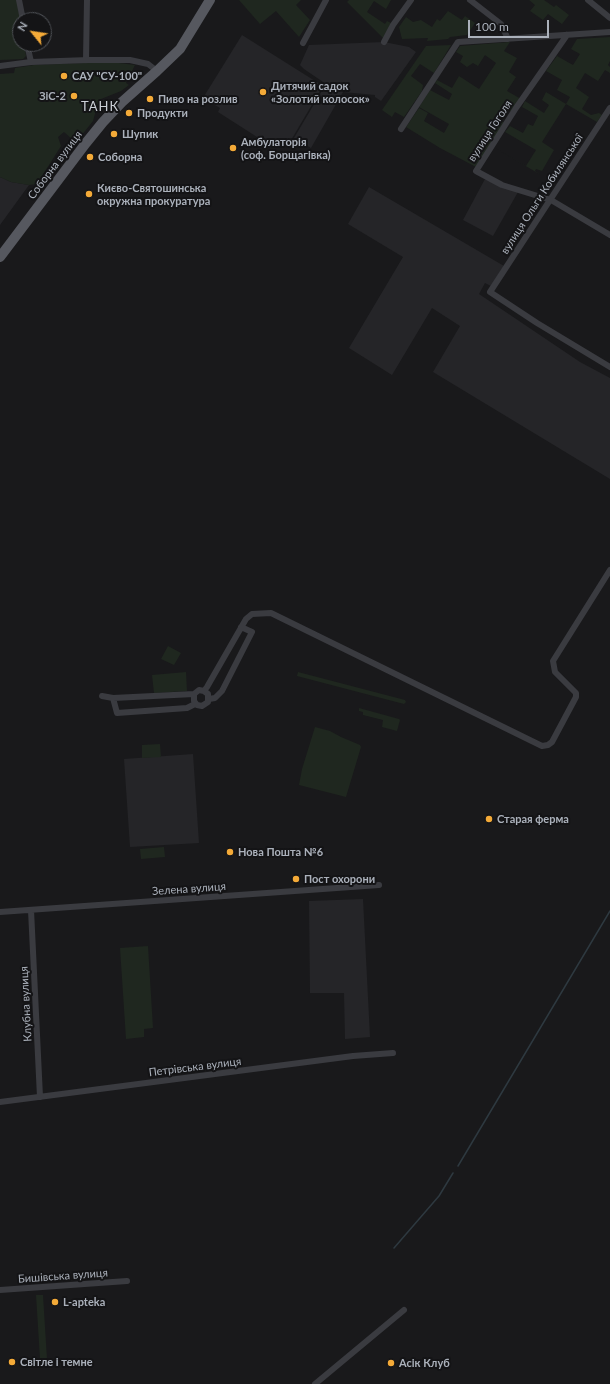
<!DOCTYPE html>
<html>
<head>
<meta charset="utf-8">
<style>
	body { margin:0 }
	#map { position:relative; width:610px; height:1384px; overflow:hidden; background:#19191b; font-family:Lato,sans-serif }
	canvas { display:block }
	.north { position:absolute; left:12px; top:12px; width:40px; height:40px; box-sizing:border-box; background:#141416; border:1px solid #505358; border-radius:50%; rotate:300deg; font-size:11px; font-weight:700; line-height:16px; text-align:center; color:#abb1bb }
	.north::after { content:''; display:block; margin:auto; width:14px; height:18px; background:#f4aa38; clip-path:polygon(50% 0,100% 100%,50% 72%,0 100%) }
	.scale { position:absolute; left:468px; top:20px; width:81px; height:18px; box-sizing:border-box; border:2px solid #abb1bb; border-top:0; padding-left:5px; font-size:12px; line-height:14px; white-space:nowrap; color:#abb1bb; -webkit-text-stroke:3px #141416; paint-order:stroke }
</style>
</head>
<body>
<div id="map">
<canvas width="610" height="1384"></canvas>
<div class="north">N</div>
<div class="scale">100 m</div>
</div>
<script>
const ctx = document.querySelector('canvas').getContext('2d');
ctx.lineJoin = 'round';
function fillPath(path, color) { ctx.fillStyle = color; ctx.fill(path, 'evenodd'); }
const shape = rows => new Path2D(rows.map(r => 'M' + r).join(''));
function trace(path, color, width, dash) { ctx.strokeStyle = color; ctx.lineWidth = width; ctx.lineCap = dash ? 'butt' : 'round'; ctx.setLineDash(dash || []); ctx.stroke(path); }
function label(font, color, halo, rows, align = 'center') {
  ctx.font = font + ' Lato,sans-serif'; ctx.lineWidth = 4; ctx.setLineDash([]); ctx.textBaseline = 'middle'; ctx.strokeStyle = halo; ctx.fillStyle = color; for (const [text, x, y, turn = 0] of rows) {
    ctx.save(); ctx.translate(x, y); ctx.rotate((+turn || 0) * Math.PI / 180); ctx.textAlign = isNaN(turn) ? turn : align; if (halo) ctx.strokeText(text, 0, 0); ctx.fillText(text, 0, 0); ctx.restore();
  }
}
fillPath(shape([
	[242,35,323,86,287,147,268,144,218,112,220,108,203,98],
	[384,42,409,47,416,52,381,101,375,97,375,95,343,92,311,148,294,138,326,84,304,69,300,65,309,45],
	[0,177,11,182,29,185,0,225],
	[485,179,518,192,493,236,463,220],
	[369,187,504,266,491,286,485,283,479,294,580,362,610,378,610,479,433,372,460,326,432,308,392,375,349,348,403,257,348,224],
	[193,754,199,843,130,847,124,759],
	[363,899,370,1037,345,1039,344,993,310,993,309,901]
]), '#252528');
fillPath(shape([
	[0,0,17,0,20,20,20,44,24,44,26,56,23,59,0,60],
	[239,0,301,0,296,5,310,20,299,37,276,11,260,24],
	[349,0,391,0,386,9,374,1,367,12,385,24,387,21,391,23,383,38,347,2],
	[529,0,544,0,554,7,556,5,569,15,562,24,548,14,543,20,530,11,535,5],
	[448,11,462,20,465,16,475,23,467,35,450,37,448,39,427,41,428,38,402,39,399,27,406,17,413,22,421,20,432,27,437,19,440,21],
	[610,37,610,61,608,65,610,67,610,73,605,70,598,81,585,73,576,88,589,97,582,109,591,115,599,113,602,115,597,122,566,104,542,142,554,150,542,171,536,169,535,171,541,175,495,148,526,166,536,150,505,132,510,126,523,133,528,124,533,126,538,116,522,107,525,101,544,113,549,105,542,100,546,92,566,104,570,97,557,90,562,80,546,71,557,56,573,65,580,54,571,49,577,39],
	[510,42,504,51,517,58,509,72,516,77,507,91,521,99,512,112,502,107,496,117,505,123,476,167,440,148,406,127,419,108,428,113,424,121,444,133,449,124,419,107,430,90,449,100,452,94,435,83,437,80,452,88,459,76,479,89,496,63,485,55,478,66,473,63,467,67,460,62,463,56,456,52,460,46],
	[451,45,434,73,420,64,411,76,423,85,422,91,404,117,395,112,392,117,382,110,426,46],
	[111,62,135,65,126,83,129,85,121,91,101,99,98,103,93,121,77,141,73,140,64,132,58,137,61,146,37,184,29,185,11,182,0,177,0,74,14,73,15,68,34,65],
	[168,646,181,653,174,665,161,659],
	[186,672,187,691,154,693,152,675],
	[298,672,405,700,406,702,404,704,297,676],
	[359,708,399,719,400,720,397,731,382,727,383,720,363,715,363,712,359,711],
	[315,727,330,731,341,737,360,745,361,747,346,797,299,785,302,769],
	[160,744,161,757,142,758,142,745],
	[164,847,165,857,141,859,140,849],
	[148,946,153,1028,144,1029,144,1037,126,1039,120,948],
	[36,1295,43,1295,47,1359,40,1359]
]), '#1f271f');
trace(shape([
	[458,1166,610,911],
	[394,1248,439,1196,453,1173]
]), '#2e3940', 1.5);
trace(shape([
	[19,0,23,20],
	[470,0,501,24,508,39],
	[588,0,610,18],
	[567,35,516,108,476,171,502,185,551,200,610,235],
	[384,42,393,25,411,0],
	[303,43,326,0],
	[27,44,31,62],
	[86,60,87,0],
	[0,66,31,62,89,60,130,60,148,64,157,71],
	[610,108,490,292,537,323,610,367],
	[401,129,458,42,610,32],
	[204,691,208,694,208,702,202,706,197,705,194,701,194,694,199,690,204,691,207,687,246,619,252,614,271,613,542,746,548,745,552,742,576,697,576,693,555,672,553,661,610,570],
	[102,696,113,698,194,694],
	[113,698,117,713,187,708,195,704],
	[209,699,215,698,222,691,252,632,241,627],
	[31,910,40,1097],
	[0,912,379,885],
	[0,1102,353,1056,393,1053],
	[0,1290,127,1281],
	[315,1384,404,1310]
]), '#3a3b40', 6);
trace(shape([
	[0,257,86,143,103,122,122,102,157,71,180,49,210,0]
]), '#56585f', 10);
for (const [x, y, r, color] of [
	[64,76,4,"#f4aa38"],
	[263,92,4,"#f4aa38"],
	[74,96,4,"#f4aa38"],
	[150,99,4,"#f4aa38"],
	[129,113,4,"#f4aa38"],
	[114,134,4,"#f4aa38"],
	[233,148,4,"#f4aa38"],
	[90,157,4,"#f4aa38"],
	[89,194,4,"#f4aa38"],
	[489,819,4,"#f4aa38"],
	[230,852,4,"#f4aa38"],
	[296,879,4,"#f4aa38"],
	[55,1302,4,"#f4aa38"],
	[12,1362,4,"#f4aa38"],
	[391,1363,4,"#f4aa38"]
]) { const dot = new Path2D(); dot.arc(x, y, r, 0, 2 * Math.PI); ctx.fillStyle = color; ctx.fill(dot); trace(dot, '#141416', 1.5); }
label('bold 11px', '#abb1bb', '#141416', [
	["САУ \"СУ-100\"",72,76],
	["Дитячий садок",271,86],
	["«Золотий колосок»",271,99],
	["ЗіС-2",66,96,"right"],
	["Пиво на розлив",158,99],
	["Продукти",137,113],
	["Шупик",122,134],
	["Амбулаторія",241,142],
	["(соф. Борщагівка)",241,155],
	["Соборна",98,157],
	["Києво-Святошинська",97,188],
	["окружна прокуратура",97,201],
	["Старая ферма",497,819],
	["Нова Пошта №6",238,852],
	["Пост охорони",304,879],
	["L-apteka",63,1302],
	["Світле і темне",20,1362],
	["Асік Клуб",399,1363]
], 'left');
label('11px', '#abb1bb', '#141416', [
	["вулиця Гоголя",490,131,-57],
	["Соборна вулиця",55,165,-53],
	["вулиця Ольги Кобилянської",542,194,-57],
	["Зелена вулиця",189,889,-4],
	["Клубна вулиця",26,1004,-93],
	["Петрівська вулиця",195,1067,-7],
	["Бишівська вулиця",63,1276,-4]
]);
ctx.letterSpacing = '1px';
label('13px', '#ccd0d7', '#141416', [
	["ТАНК",100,107]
]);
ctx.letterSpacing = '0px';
</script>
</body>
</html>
